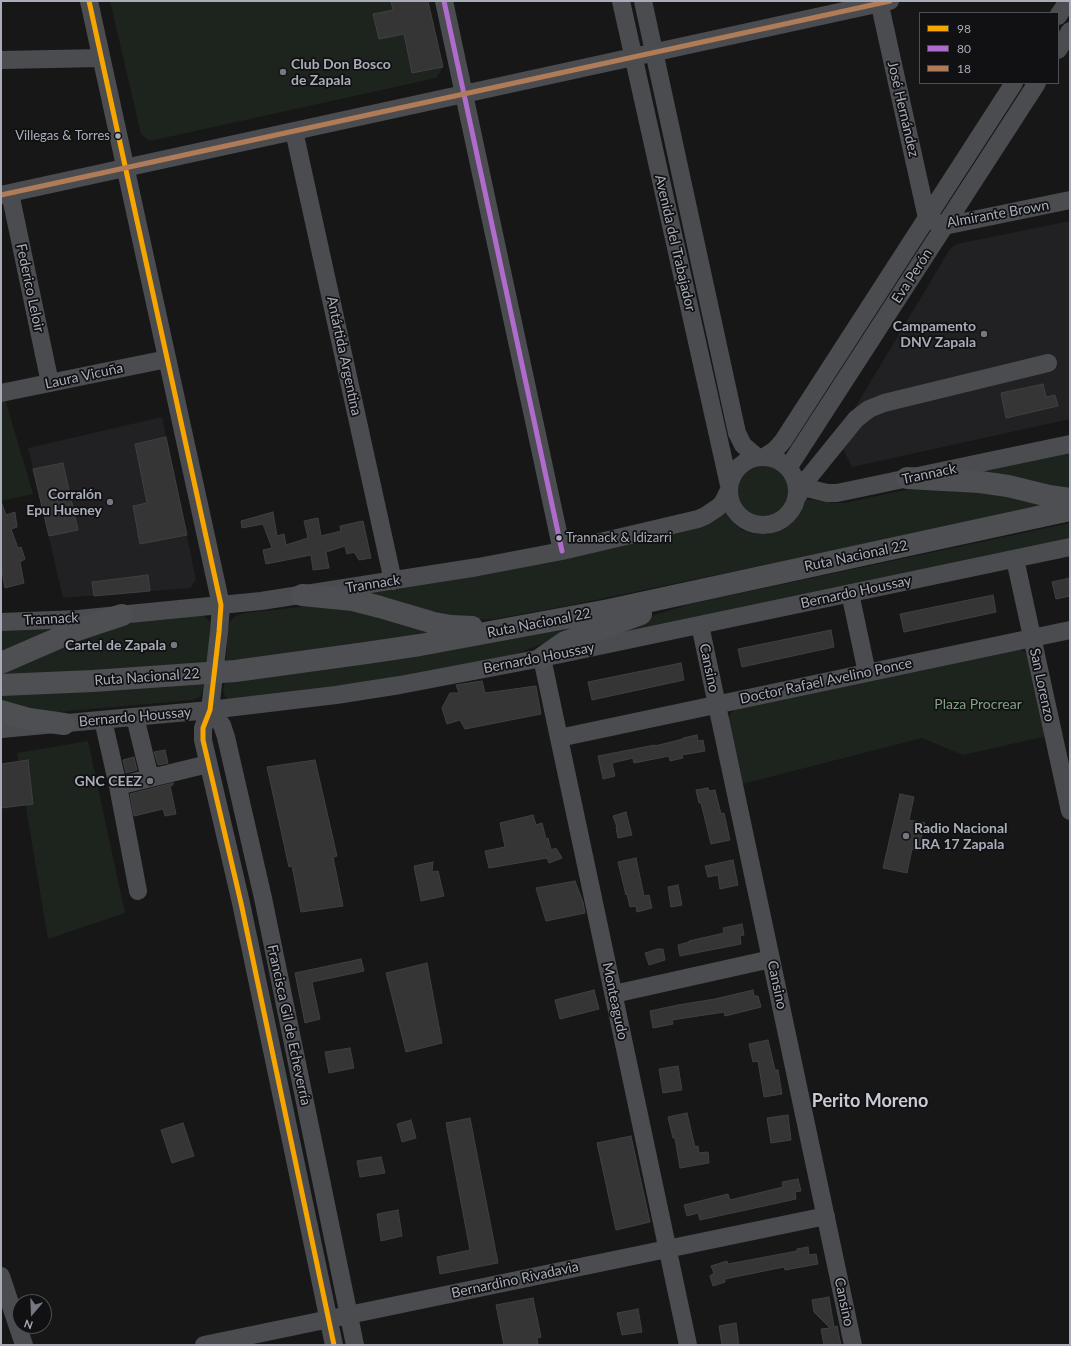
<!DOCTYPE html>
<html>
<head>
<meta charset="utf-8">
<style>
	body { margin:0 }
	#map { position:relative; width:1071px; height:1346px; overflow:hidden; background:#171717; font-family:Lato,sans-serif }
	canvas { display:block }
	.frame { position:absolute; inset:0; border:2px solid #a8adb8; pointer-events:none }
	.legend { position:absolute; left:919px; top:12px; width:140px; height:72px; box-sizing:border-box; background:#111113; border:1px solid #4d4f55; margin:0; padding:5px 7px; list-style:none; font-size:12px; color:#a8adb8 }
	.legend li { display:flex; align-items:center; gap:8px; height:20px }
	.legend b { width:20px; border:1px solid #4d4f55 }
	.north { position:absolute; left:12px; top:1294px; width:40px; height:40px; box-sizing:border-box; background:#111113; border:1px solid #4d4f55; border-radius:50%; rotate:199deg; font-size:11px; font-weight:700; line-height:16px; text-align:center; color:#a8adb8 }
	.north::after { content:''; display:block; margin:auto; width:14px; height:18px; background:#757880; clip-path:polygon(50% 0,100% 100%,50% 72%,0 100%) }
</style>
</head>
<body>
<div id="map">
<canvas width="1071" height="1346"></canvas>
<div class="frame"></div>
<ul class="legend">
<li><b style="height:5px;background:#f7a600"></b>98</li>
<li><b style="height:5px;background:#b06ccc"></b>80</li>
<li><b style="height:5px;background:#b07c57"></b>18</li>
</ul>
<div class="north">N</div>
</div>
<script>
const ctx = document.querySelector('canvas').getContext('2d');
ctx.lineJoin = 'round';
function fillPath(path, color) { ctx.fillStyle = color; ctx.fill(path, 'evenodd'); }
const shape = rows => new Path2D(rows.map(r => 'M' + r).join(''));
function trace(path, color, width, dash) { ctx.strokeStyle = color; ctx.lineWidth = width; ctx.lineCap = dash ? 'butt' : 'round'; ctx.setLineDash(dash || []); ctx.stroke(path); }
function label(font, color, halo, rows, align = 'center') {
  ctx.font = font + ' Lato,sans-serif'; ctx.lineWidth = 3.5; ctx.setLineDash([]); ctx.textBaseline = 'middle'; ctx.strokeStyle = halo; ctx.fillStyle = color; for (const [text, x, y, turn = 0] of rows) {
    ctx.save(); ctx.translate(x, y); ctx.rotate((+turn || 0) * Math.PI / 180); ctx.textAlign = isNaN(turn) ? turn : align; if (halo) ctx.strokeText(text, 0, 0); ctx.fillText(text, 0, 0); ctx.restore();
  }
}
fillPath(shape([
	[1070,221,1070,419,852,467,841,445,841,431,950,249,957,244],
	[162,417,196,580,190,588,63,598,28,448]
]), '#212123');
fillPath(shape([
	[110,1,428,1,443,67,436,78,150,141,141,134],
	[1,399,5,399,33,494,1,501],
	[1070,451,1070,490,955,475],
	'737 492a26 26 0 1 1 52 0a26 26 0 1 1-52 0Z',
	[930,486,1065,502,572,605,495,619,459,620,354,595,725,512,736,525,742,530,751,533,761,534,771,533,781,529,790,524,796,517,806,499,834,503,844,503,910,489],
	[1070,523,1070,542,605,637,652,616,690,604],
	[327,604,451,631,226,661,228,629,229,623,233,618,238,615,246,613],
	[622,614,507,657,406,677,230,700,226,698,223,691,224,684,227,681],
	[203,615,210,622,212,627,207,658,204,664,1,677,1,668,105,625],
	[76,625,1,657,1,629],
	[1018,649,1026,652,1028,656,1047,736,963,755,922,738,742,784,728,719,732,712,736,709],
	[202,683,203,688,201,695,200,697,192,700,47,713,1,706,1,691],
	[88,741,125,913,48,939,17,753]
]), '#1d241e');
const building = shape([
	[391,1,428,1,443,67,412,73,404,34,379,39,373,14,393,10,391,1],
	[1043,384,1046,397,1055,395,1058,406,1006,418,1001,393,1043,384],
	[166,437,187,535,140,544,133,506,147,503,135,444,166,437],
	[63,463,78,530,49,536,33,469,63,463],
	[2,504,6,515,15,512,17,527,11,529,18,548,21,547,25,559,20,562,24,583,5,588,1,566,1,505,2,504],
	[273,512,277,536,284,534,286,545,308,538,304,521,318,518,321,536,341,531,340,526,363,521,371,558,359,560,354,552,347,554,345,546,326,552,329,568,313,570,311,555,266,564,263,550,272,548,263,524,242,528,241,521,273,512],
	[148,575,150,591,94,596,92,582,148,575],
	[1070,578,1070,596,1056,599,1052,582,1070,578],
	[993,595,996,612,904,632,900,614,993,595],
	[831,630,834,647,742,667,738,649,831,630],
	[681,663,684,680,592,700,588,682,681,663],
	[482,681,485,693,536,686,541,714,465,729,460,720,447,724,442,708,450,693,459,693,456,685,482,681],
	[697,735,698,741,703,740,705,751,682,755,683,758,670,761,669,756,634,763,633,758,612,763,615,776,603,779,598,756,655,745,655,746,683,739,683,738,697,735],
	[165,750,168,763,158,765,154,752,165,750],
	[134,757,137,770,126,773,123,760,134,757],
	[28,760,33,804,1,808,1,764,28,760],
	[315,760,337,856,333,857,343,906,301,912,292,866,289,867,267,767,315,760],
	[173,783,173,785,170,786,176,814,165,816,163,809,134,816,130,794,173,783],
	[708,788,709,791,715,790,721,814,724,813,730,840,711,844,701,803,699,803,696,790,708,788],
	[900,794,914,797,909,820,925,823,918,851,912,849,907,873,883,868,900,794],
	[626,812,632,835,618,838,616,827,617,827,613,816,626,812],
	[533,815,536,825,542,823,546,839,548,838,551,850,556,848,562,858,549,863,547,858,489,868,485,851,505,847,500,823,533,815],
	[636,858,644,896,649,895,652,908,637,912,636,906,630,907,627,894,626,895,618,862,636,858],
	[733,860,738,885,720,889,718,875,708,877,705,866,733,860],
	[433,862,432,872,438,871,444,896,421,901,414,866,433,862],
	[575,881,583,902,585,913,546,921,536,888,575,881],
	[678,885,682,905,671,907,668,887,678,885],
	[742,924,744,935,740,936,741,944,680,956,678,945,689,942,689,941,724,933,723,928,742,924],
	[658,949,663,949,665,960,649,965,645,953,658,949],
	[361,959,364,971,312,982,320,1019,305,1023,295,973,361,959],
	[427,963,442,1043,406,1052,386,973,427,963],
	[594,990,599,1009,560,1019,555,1000,594,990],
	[753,990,754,996,758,996,761,1007,725,1016,724,1012,672,1020,673,1024,653,1028,650,1011,678,1005,715,999,753,990],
	[768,1040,775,1070,778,1070,782,1094,764,1097,758,1061,753,1062,749,1044,768,1040],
	[350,1048,354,1068,329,1073,325,1052,350,1048],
	[678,1066,682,1090,663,1093,659,1069,678,1066],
	[687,1113,695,1147,698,1146,699,1153,708,1152,709,1163,680,1168,675,1138,673,1138,668,1117,687,1113],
	[788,1115,791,1140,771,1143,767,1118,788,1115],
	[470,1118,498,1263,440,1274,437,1257,470,1250,446,1123,470,1118],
	[411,1120,416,1138,402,1142,397,1124,411,1120],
	[183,1123,194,1156,172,1163,161,1130,183,1123],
	[631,1136,650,1222,616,1230,597,1143,631,1136],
	[381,1157,385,1173,360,1177,357,1161,381,1157],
	[798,1179,801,1191,795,1192,796,1199,700,1220,698,1213,687,1216,684,1205,728,1194,730,1200,783,1187,782,1182,798,1179],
	[398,1210,402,1236,381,1241,377,1214,398,1210],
	[808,1247,809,1255,816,1254,818,1264,785,1270,784,1267,725,1279,725,1282,713,1286,710,1276,714,1273,711,1266,727,1261,728,1264,797,1251,797,1249,808,1247],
	[829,1297,834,1327,837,1326,841,1345,824,1345,821,1329,830,1328,814,1312,812,1300,829,1297],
	[533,1298,541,1337,537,1338,538,1345,504,1345,496,1305,533,1298],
	[638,1309,642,1332,622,1335,617,1313,638,1309],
	[736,1323,739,1345,722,1345,719,1326,736,1323]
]);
fillPath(building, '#353536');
trace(building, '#3f4043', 1);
trace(shape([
	[89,1,221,605,219,632,210,710,203,728,203,740,241,903,334,1345],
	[444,1,562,551],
	[621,1,729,485],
	[643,1,737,433,743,445,757,457],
	[879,1,927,218,944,226,1070,200],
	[1058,16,1068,1],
	[1058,50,1070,31],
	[1,60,101,58],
	[294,131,393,581],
	[10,193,50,383],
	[1,195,890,1],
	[1,393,167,359],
	'729 491a34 34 0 1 1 68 0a34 34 0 1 1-68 0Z',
	[764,457,775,450,783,441,1014,83],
	[788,468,1037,83],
	[796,478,804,486,811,489,827,493,837,493,1070,444],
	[796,499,809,477,856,419,869,409,884,403,1048,363],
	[1015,559,1070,811],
	[850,593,867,673],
	[1,622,78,619,261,601,478,567,562,551,698,519,705,516,717,508,722,504,728,492],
	[700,625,853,1345],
	[542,658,688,1345],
	[210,710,222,725,226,737,263,898,355,1345],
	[135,717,150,778],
	[103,720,118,786,138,891],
	[1,729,210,710,336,695,400,685,542,658,1070,547],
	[559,738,1070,630],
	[118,786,208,764],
	[614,994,771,959],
	[1,1276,24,1345],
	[204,1345,826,1216]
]), '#4b4c50', 18);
trace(shape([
	[907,478,980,482,1008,486,1049,496,1070,499],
	[302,595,353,600,380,607,434,623,451,626,472,627],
	[542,658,565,642,641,614],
	[1,663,77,630,122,615],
	[1,685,93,681,235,671,366,653,420,645,609,610,1070,510],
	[1,711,29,719,64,724]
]), '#4d4f52', 22);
trace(shape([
	[89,1,221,605,219,632,210,710,203,728,203,740,241,903,334,1345]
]), '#f7a600', 5);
trace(shape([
	[444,1,562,551]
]), '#b06ccc', 5);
trace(shape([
	[1,195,890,1]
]), '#b07c57', 5);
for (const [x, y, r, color] of [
	[283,72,4,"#757880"],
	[118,136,3.5,"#a8adb8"],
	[984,334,4,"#757880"],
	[110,502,4,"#757880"],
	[559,538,3.5,"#a8adb8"],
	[174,645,4,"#757880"],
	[150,781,4,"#757880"],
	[906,836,4,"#757880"]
]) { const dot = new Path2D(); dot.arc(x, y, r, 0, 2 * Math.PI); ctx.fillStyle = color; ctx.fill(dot); trace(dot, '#111113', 1.5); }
label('13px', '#a8adb8', '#111113', [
	["Villegas & Torres",110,136],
	["Trannack & Idizarri",566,538,"left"]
], 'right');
label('bold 14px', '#a8adb8', '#111113', [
	["Club Don Bosco",291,64,"left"],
	["de Zapala",291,80,"left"],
	["Campamento",976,326],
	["DNV Zapala",976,342],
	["Corralón",102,494],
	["Epu Hueney",102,510],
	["Cartel de Zapala",166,645],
	["GNC CEEZ",142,781],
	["Radio Nacional",914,828,"left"],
	["LRA 17 Zapala",914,844,"left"]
], 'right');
label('14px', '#a8adb8', '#111113', [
	["José Hernández",903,109,77],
	["Almirante Brown",998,214,-10],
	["Avenida del Trabajador",675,243,77],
	["Eva Perón",912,276,-57],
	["Federico Leloir",30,288,78],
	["Antártida Argentina",344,356,78],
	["Laura Vicuña",84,376,-12],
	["Trannack",929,474,-12],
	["Ruta Nacional 22",856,556,-12],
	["Trannack",373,584,-9],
	["Bernardo Houssay",856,592,-12],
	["Trannack",51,619,-3],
	["Ruta Nacional 22",539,623,-11],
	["Bernardo Houssay",539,658,-11],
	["Cansino",709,668,78],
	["Ruta Nacional 22",147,677,-4],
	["Doctor Rafael Avelino Ponce",826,681,-12],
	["San Lorenzo",1042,685,78],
	["Bernardo Houssay",135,717,-5],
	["Cansino",777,985,78],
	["Monteagudo",615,1001,78],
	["Francisca Gil de Echeverría",289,1025,78],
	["Bernardino Rivadavia",515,1280,-12],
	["Cansino",844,1302,78]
]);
label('14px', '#7fa381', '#111113', [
	["Plaza Procrear",978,704]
]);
label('bold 18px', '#c9ccd4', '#111113', [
	["Perito Moreno",870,1101]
]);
</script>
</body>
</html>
